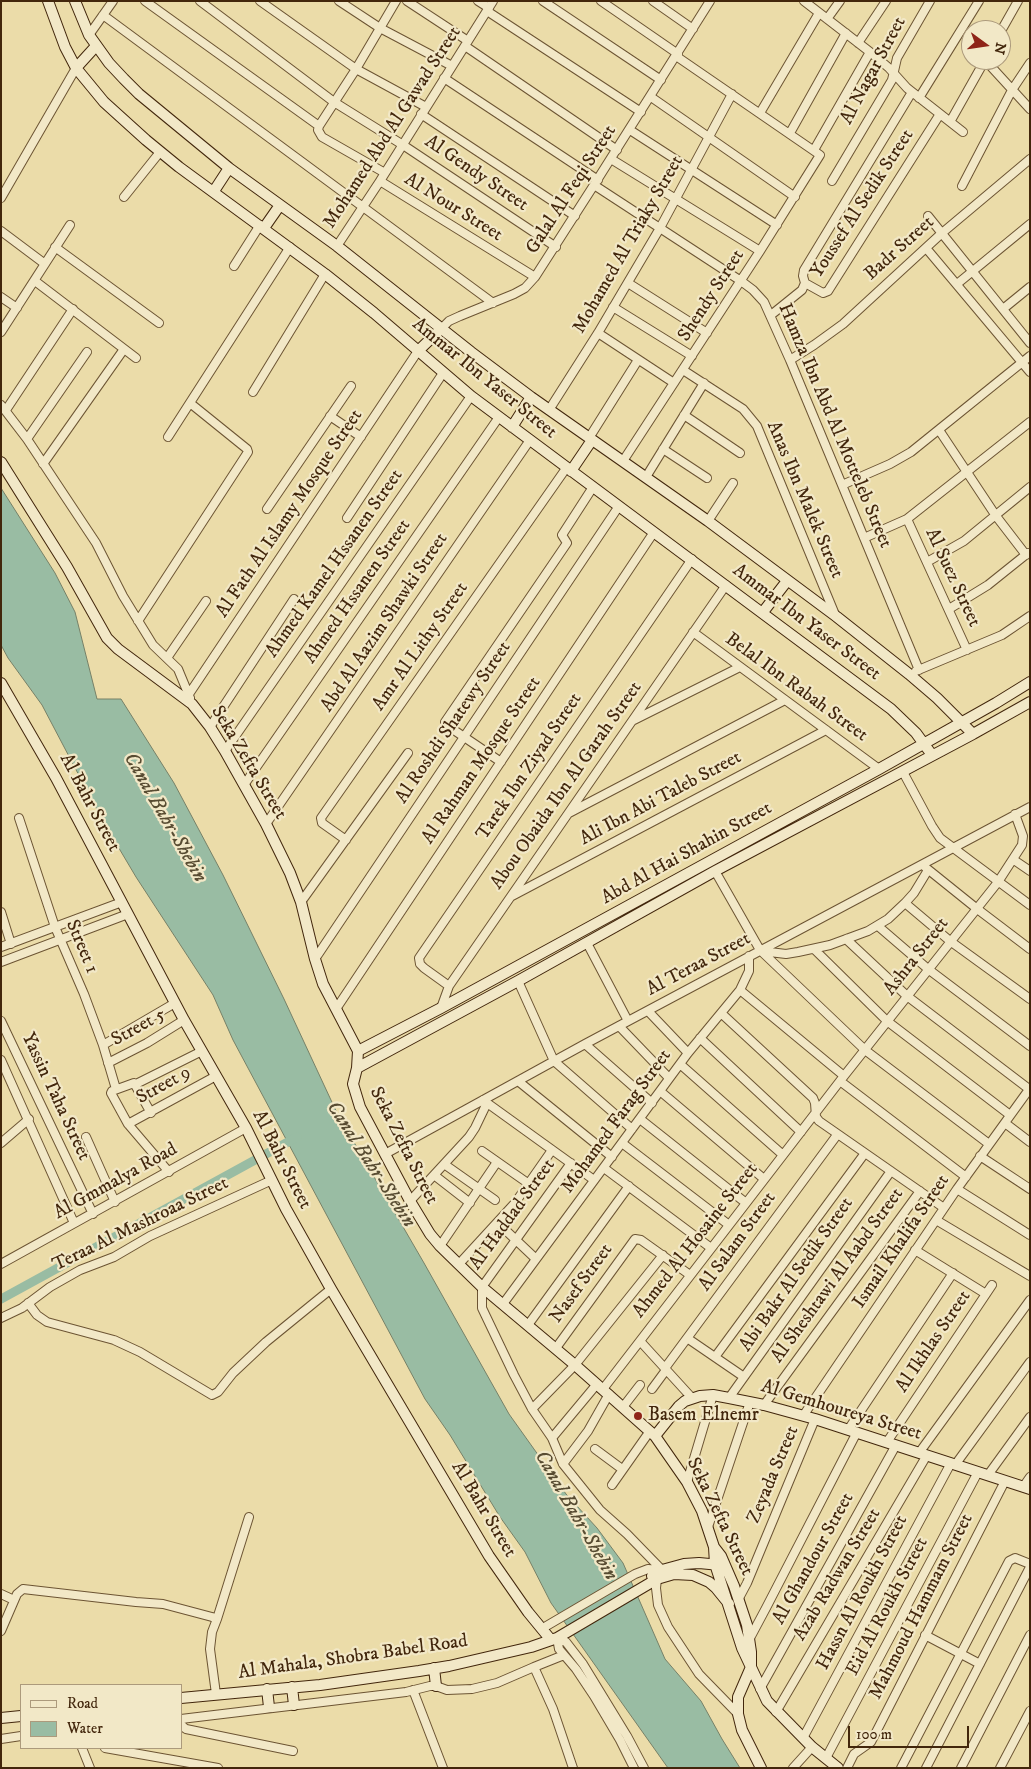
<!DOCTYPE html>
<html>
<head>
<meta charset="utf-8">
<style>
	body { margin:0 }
	#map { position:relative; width:1031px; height:1769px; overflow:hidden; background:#ebdca9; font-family:"IM FELL DW Pica",serif }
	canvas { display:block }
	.frame { position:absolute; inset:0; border:2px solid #42260c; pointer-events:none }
	.legend { position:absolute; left:20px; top:1684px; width:162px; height:65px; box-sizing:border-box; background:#f2e8c7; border:1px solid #ac9a7c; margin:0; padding:6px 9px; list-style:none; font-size:15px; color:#42260c }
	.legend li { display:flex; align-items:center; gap:10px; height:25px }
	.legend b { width:25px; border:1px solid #ac9a7c }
	.north { position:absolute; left:961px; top:20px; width:50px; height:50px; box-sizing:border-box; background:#f2e8c7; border:1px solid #ac9a7c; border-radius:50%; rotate:104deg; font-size:14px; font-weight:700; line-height:20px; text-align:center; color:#42260c }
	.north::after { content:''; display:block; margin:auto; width:18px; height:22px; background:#8f2418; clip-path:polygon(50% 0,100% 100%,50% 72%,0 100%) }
	.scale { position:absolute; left:848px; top:1726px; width:121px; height:22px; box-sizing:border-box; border:2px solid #42260c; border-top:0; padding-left:6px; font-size:15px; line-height:18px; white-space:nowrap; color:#42260c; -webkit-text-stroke:4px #f2e8c7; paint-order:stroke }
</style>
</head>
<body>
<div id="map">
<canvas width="1031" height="1769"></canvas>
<div class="frame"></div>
<ul class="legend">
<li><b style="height:6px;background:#f2e8c7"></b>Road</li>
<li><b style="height:14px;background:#99bca3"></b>Water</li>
</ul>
<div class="north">N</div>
<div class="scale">100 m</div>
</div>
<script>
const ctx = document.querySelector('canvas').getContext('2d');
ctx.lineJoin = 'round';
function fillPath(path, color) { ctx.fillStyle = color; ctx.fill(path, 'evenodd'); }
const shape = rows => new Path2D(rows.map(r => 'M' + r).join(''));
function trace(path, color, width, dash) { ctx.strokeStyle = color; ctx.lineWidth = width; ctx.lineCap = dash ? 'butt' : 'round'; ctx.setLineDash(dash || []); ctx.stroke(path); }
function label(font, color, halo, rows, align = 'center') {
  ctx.font = font + ' "IM FELL DW Pica",serif'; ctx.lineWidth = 4.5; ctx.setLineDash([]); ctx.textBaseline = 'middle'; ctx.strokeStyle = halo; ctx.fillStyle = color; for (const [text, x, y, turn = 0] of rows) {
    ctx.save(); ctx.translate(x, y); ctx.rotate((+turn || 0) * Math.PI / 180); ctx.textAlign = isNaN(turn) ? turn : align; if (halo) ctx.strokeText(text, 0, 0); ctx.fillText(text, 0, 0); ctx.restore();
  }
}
const water = shape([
	[1,488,55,573,75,612,97,699,121,699,174,783,223,875,284,999,337,1113,424,1263,509,1414,566,1494,597,1528,623,1563,665,1659,701,1701,722,1739,740,1768,668,1768,551,1603,525,1552,500,1517,450,1435,425,1399,233,1040,213,995,136,877,104,823,42,705,8,658,1,645,1,488]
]);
fillPath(water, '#99bca3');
trace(water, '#768067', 1);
trace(shape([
	[1,1299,297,1137]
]), '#99bca3', 9);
const street = shape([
	[145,1,319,126],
	[200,1,334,102,403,145,556,247],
	[260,1,356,69,426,107],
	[339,1,380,28,452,66],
	[407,1,468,41],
	[478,1,489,8],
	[543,1,661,80],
	[601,1,678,54],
	[653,1,693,29],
	[804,1,870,52,889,68,907,88,963,132],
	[487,11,641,112],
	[103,15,493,303],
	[827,19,840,1],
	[1001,31,1018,1],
	[89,35,113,1],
	[858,43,886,1],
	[465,46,617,150],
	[985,60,1030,109],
	[444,78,598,180],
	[651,97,795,197],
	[919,98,979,1],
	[760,113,819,13],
	[421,114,575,216],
	[950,122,985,60],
	[630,130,777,225],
	[790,133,846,33],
	[814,150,870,52],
	[611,159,760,251],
	[385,173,322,137,318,130,319,126,356,69,396,1],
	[380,181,535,277],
	[832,181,892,80,897,58,930,1],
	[594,185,741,281,753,290,764,302,790,360,919,670],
	[962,186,1012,90,1030,63],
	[124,197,160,152],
	[1,198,76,68],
	[928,216,1030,343],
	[1,231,45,264],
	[337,246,380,181,493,1],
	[55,247,159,323],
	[926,248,1030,372],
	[234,266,260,225],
	[35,281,136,358],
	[628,283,707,333],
	[805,283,823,293,828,291,940,114],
	[957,284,1030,224],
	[1,297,17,308],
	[613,307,692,356],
	[1003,309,1030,287],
	[771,315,802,290,805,283,803,276,804,270,912,92],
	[442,328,449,321,460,316,514,294,525,288,535,277,594,185,710,1],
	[1,332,70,225],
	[598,333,674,383],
	[790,360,814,345,843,324,942,233,1030,159],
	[683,370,743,409,757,426,836,617],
	[253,392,325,274],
	[1,405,27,439,96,543,123,596,153,645,178,669,190,698],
	[6,410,73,309],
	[549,410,598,333,660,228,732,94],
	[684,415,740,453],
	[330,416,361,437],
	[939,430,996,516,1026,555],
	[168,437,290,247],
	[589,438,638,360],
	[27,439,87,352],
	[663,449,707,478],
	[623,461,760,251,820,155,676,56],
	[43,464,124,349],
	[646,477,704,383],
	[842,485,890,464,911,452,1030,356],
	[267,509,351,386],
	[347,518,443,373],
	[907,519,967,650],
	[708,521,733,483],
	[864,538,907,519,1030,422],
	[927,562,964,541,1030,487],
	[949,609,988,585,1028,553],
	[138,621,248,452,247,449,190,403],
	[693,632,879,769],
	[167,658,206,601],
	[916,671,1002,635,1030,616],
	[189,694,418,351],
	[634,720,740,667],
	[210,727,294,599],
	[225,751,471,396],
	[501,762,445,724,445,722,567,543,562,535,593,487],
	[903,772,932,826,940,838,1030,905],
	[244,785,499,417],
	[569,813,785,700],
	[19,818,55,927,84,994,103,1045,116,1089],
	[266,824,530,440],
	[346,840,322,823,321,818,567,467],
	[1014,860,1030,871],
	[925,867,976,908,1030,949],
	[715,871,760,950,865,1050,989,1144],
	[512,896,826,730],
	[301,902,408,753],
	[905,903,950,941,1030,999],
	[1,912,11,944],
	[878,926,928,969,1030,1046],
	[846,939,907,996,1029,1089],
	[587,943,628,1021],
	[1,947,122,902],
	[814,949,887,1021,1010,1115],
	[761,951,786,954,798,952,830,945,868,931,888,919,905,903,914,893,928,870],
	[315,959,619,506],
	[1,962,128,914],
	[518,981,554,1061,632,1129],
	[449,986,424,968,420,964,419,958,692,559],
	[740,990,844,1076],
	[441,1008,449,986,726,585],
	[336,1009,654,532],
	[648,1011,688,1053],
	[721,1013,813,1098,815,1103,816,1117,819,1121,944,1208],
	[1,1021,93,1214],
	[619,1026,669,1078],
	[700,1038,801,1132],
	[585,1044,652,1103],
	[103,1045,175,1003],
	[1,1060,74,1223],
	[108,1063,147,1043,184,1020],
	[680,1064,783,1155],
	[518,1081,612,1157],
	[840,1081,966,1177],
	[136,1084,202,1051],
	[660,1091,764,1179],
	[483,1100,594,1180],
	[151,1113,134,1083,112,1091,111,1093,128,1124,169,1172],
	[640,1119,746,1203],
	[1005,1123,1030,1142],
	[128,1124,216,1076],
	[86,1137,115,1202],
	[1,1143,29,1119],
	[622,1143,729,1225],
	[482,1151,529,1184],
	[385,1154,585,1044,1030,807],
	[980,1156,1030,1189],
	[571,1163,482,1287,482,1308,514,1375,532,1409,552,1438,563,1464,600,1510,627,1534,662,1570],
	[444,1164,495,1200],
	[604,1168,711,1248],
	[434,1175,470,1203],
	[957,1189,1030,1235],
	[410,1201,469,1137,475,1128,487,1103],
	[936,1220,1030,1276],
	[498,1223,536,1259],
	[440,1246,497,1162],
	[915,1250,986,1294],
	[1,1264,246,1128],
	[459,1264,515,1203,552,1150],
	[28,1303,37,1315,47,1322,114,1340,140,1352,212,1395,218,1392,233,1373,266,1342,331,1289],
	[503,1304,688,1053,740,990,749,971,749,956],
	[1,1318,22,1308,50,1287,80,1270,114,1257,150,1236,272,1180],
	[528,1325,629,1186],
	[687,1338,744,1377],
	[640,1341,692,1398],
	[556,1348,635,1239,641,1240,690,1275],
	[715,1357,865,1153],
	[665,1368,837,1135],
	[603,1389,840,1081,998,882,1022,845,1023,836,1015,814],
	[652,1389,666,1370],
	[729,1398,891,1171],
	[764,1405,920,1191],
	[623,1407,640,1385],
	[532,1409,575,1365,663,1255],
	[803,1416,957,1189,1030,1088],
	[848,1430,953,1273],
	[552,1438,597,1384],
	[887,1442,992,1285],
	[595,1449,622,1469],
	[919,1453,1030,1300],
	[563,1464,588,1431,609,1394],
	[955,1465,1030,1362],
	[988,1475,1030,1417],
	[687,1482,713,1395],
	[612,1485,650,1431],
	[1023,1487,1030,1477],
	[708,1527,750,1402],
	[657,1579,656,1588,658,1605,668,1627,699,1674,738,1714],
	[1,1594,14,1600],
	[739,1598,747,1583,815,1419],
	[217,1619,249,1517],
	[543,1628,635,1574,648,1569,662,1570],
	[1,1631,17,1594,23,1589,136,1602,163,1604,212,1617,217,1619,212,1632,210,1649,216,1694],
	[925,1635,980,1664],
	[750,1638,766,1608,857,1432],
	[564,1655,534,1667,553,1709,573,1768],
	[760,1689,896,1445],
	[413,1690,443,1768],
	[776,1712,927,1455],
	[181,1719,406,1692,430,1686,436,1686,447,1690,472,1689,497,1683,534,1667],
	[181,1721,182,1726,186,1729,293,1751],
	[803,1738,951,1463],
	[1,1739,21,1736],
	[82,1748,90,1768],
	[105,1748,218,1768],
	[826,1758,978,1472],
	[634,1768,620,1740,594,1696,576,1669,559,1649,557,1638,566,1642,583,1664,627,1736,644,1768],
	[793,1768,812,1747],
	[847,1768,854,1754,871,1742,1005,1481],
	[901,1768,1009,1561,1015,1558,1030,1564],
	[926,1768,1030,1567],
	[961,1768,1030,1635],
	[1000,1768,1030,1711]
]);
const secondary = shape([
	[48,1,65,47,76,68,104,102,146,140,179,167,325,274,374,313,471,396,891,709,916,733,932,755],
	[75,1,89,35,109,63,124,79,139,94,229,168,337,246,471,352,531,397,708,521,837,617,909,674,937,698,973,734],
	[76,68,96,46],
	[214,191,229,168],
	[264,228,280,205],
	[418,351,442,328],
	[512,427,531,397],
	[1,462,67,567,107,638,118,649,192,704,210,727,225,751,266,824,290,873,301,902,315,959,323,984,358,1051,357,1068,353,1084,360,1107,410,1201,430,1234,440,1246,482,1287,575,1365,655,1436,687,1482,702,1511,714,1547,721,1556,734,1586,747,1625,751,1652,751,1667,738,1697,738,1714,742,1730,761,1768],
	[571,471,592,440],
	[763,612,787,581],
	[1,683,56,778,184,1020,246,1128,286,1209,331,1289,489,1556,528,1612,551,1640],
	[358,1051,441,1008,879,769,996,703,1030,682],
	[357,1068,518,981,715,871,973,734,1030,702],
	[655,1436,679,1406,685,1401,700,1396,713,1395,729,1398,764,1405,815,1419,1030,1489],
	[714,1547,715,1564,742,1648,767,1701,812,1747,838,1768],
	[652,1576,662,1570,684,1564,699,1563,720,1565],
	[434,1668,436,1686],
	[292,1687,294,1705],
	[267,1689,269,1707],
	[181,1698,320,1685,419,1671,449,1666,531,1647,557,1638,657,1579,674,1574,693,1575,709,1582,716,1588,729,1604],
	[1,1718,21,1716]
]);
trace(street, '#6c5433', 10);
trace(secondary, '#42260c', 12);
trace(street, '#f2e8c7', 8);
trace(secondary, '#f2e8c7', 10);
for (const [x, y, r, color] of [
	[638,1416,5,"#8f2418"]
]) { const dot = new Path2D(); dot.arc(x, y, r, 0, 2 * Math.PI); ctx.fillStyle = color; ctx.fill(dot); trace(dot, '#f2e8c7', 2); }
label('19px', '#42260c', '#f2e8c7', [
	["Al Nagar Street",874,71,-62],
	["Mohamed Abd Al Gawad Street",393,128,-57],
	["Al Gendy Street",476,174,34],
	["Galal Al Feqi Street",572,190,-57],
	["Youssef Al Sedik Street",863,204,-57],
	["Al Nour Street",453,208,32],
	["Mohamed Al Triaky Street",629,245,-60],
	["Badr Street",900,249,-42],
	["Shendy Street",712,296,-57],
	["Ammar Ibn Yaser Street",484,379,39],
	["Hamza Ibn Abd Al Motteleb Street",834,426,67],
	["Anas Ibn Malek Street",804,500,67],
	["Al Fath Al Islamy Mosque Street",290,514,-56],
	["Ahmed Kamel Hssanen Street",335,564,-55],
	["Al Suez Street",952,578,65],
	["Ahmed Hssanen Street",358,592,-55],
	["Abd Al Aazim Shawki Street",385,623,-56],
	["Ammar Ibn Yaser Street",806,623,37],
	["Amr Al Lithy Street",421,647,-55],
	["Belal Ibn Rabah Street",796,688,36],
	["Al Roshdi Shatewy Street",454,723,-56],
	["Al Rahman Mosque Street",482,761,-56],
	["Seka Zefta Street",248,763,59],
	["Tarek Ibn Ziyad Street",530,767,-56],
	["Abou Obaida Ibn Al Garah Street",567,786,-55],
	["Ali Ibn Abi Taleb Street",661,799,-28],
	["Al Bahr Street",89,803,62],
	["Abd Al Hai Shahin Street",687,854,-29],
	["Street 1",81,947,67],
	["Ashra Street",917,957,-52],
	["Al Teraa Street",699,965,-28],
	["Street 5",139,1028,-29],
	["Street 9",164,1086,-29],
	["Yassin Taha Street",55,1097,65],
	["Mohamed Farag Street",617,1122,-54],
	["Seka Zefta Street",403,1146,63],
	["Al Bahr Street",281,1160,63],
	["Al Gmmalya Road",116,1182,-29],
	["Al Haddad Street",513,1215,-54],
	["Teraa Al Mashroaa Street",141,1225,-26],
	["Ahmed Al Hosaine Street",696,1241,-52],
	["Al Salam Street",738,1242,-54],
	["Ismail Khalifa Street",902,1242,-56],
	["Abi Bakr Al Sedik Street",797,1275,-55],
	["Al Sheshtawi Al Aabd Street",838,1276,-54],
	["Nasef Street",582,1284,-54],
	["Al Ikhlas Street",934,1342,-56],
	["Al Gemhoureya Street",841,1411,17],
	["Zeyada Street",774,1475,-67],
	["Al Bahr Street",483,1510,59],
	["Seka Zefta Street",719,1517,64],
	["Al Ghandour Street",814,1559,-61],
	["Azab Radwan Street",838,1575,-59],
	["Hassn Al Roukh Street",863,1593,-62],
	["Eid Al Roukh Street",888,1607,-62],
	["Mahmoud Hammam Street",922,1607,-63],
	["Al Mahala, Shobra Babel Road",353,1658,-8]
]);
label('19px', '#42260c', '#f2e8c7', [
	["Basem Elnemr",648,1416]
], 'left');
label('italic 20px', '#584c32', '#f2e8c7', [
	["Canal Bahr-Shebin",164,818,60],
	["Canal Bahr-Shebin",370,1165,57],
	["Canal Bahr-Shebin",575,1516,60]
]);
</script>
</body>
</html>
